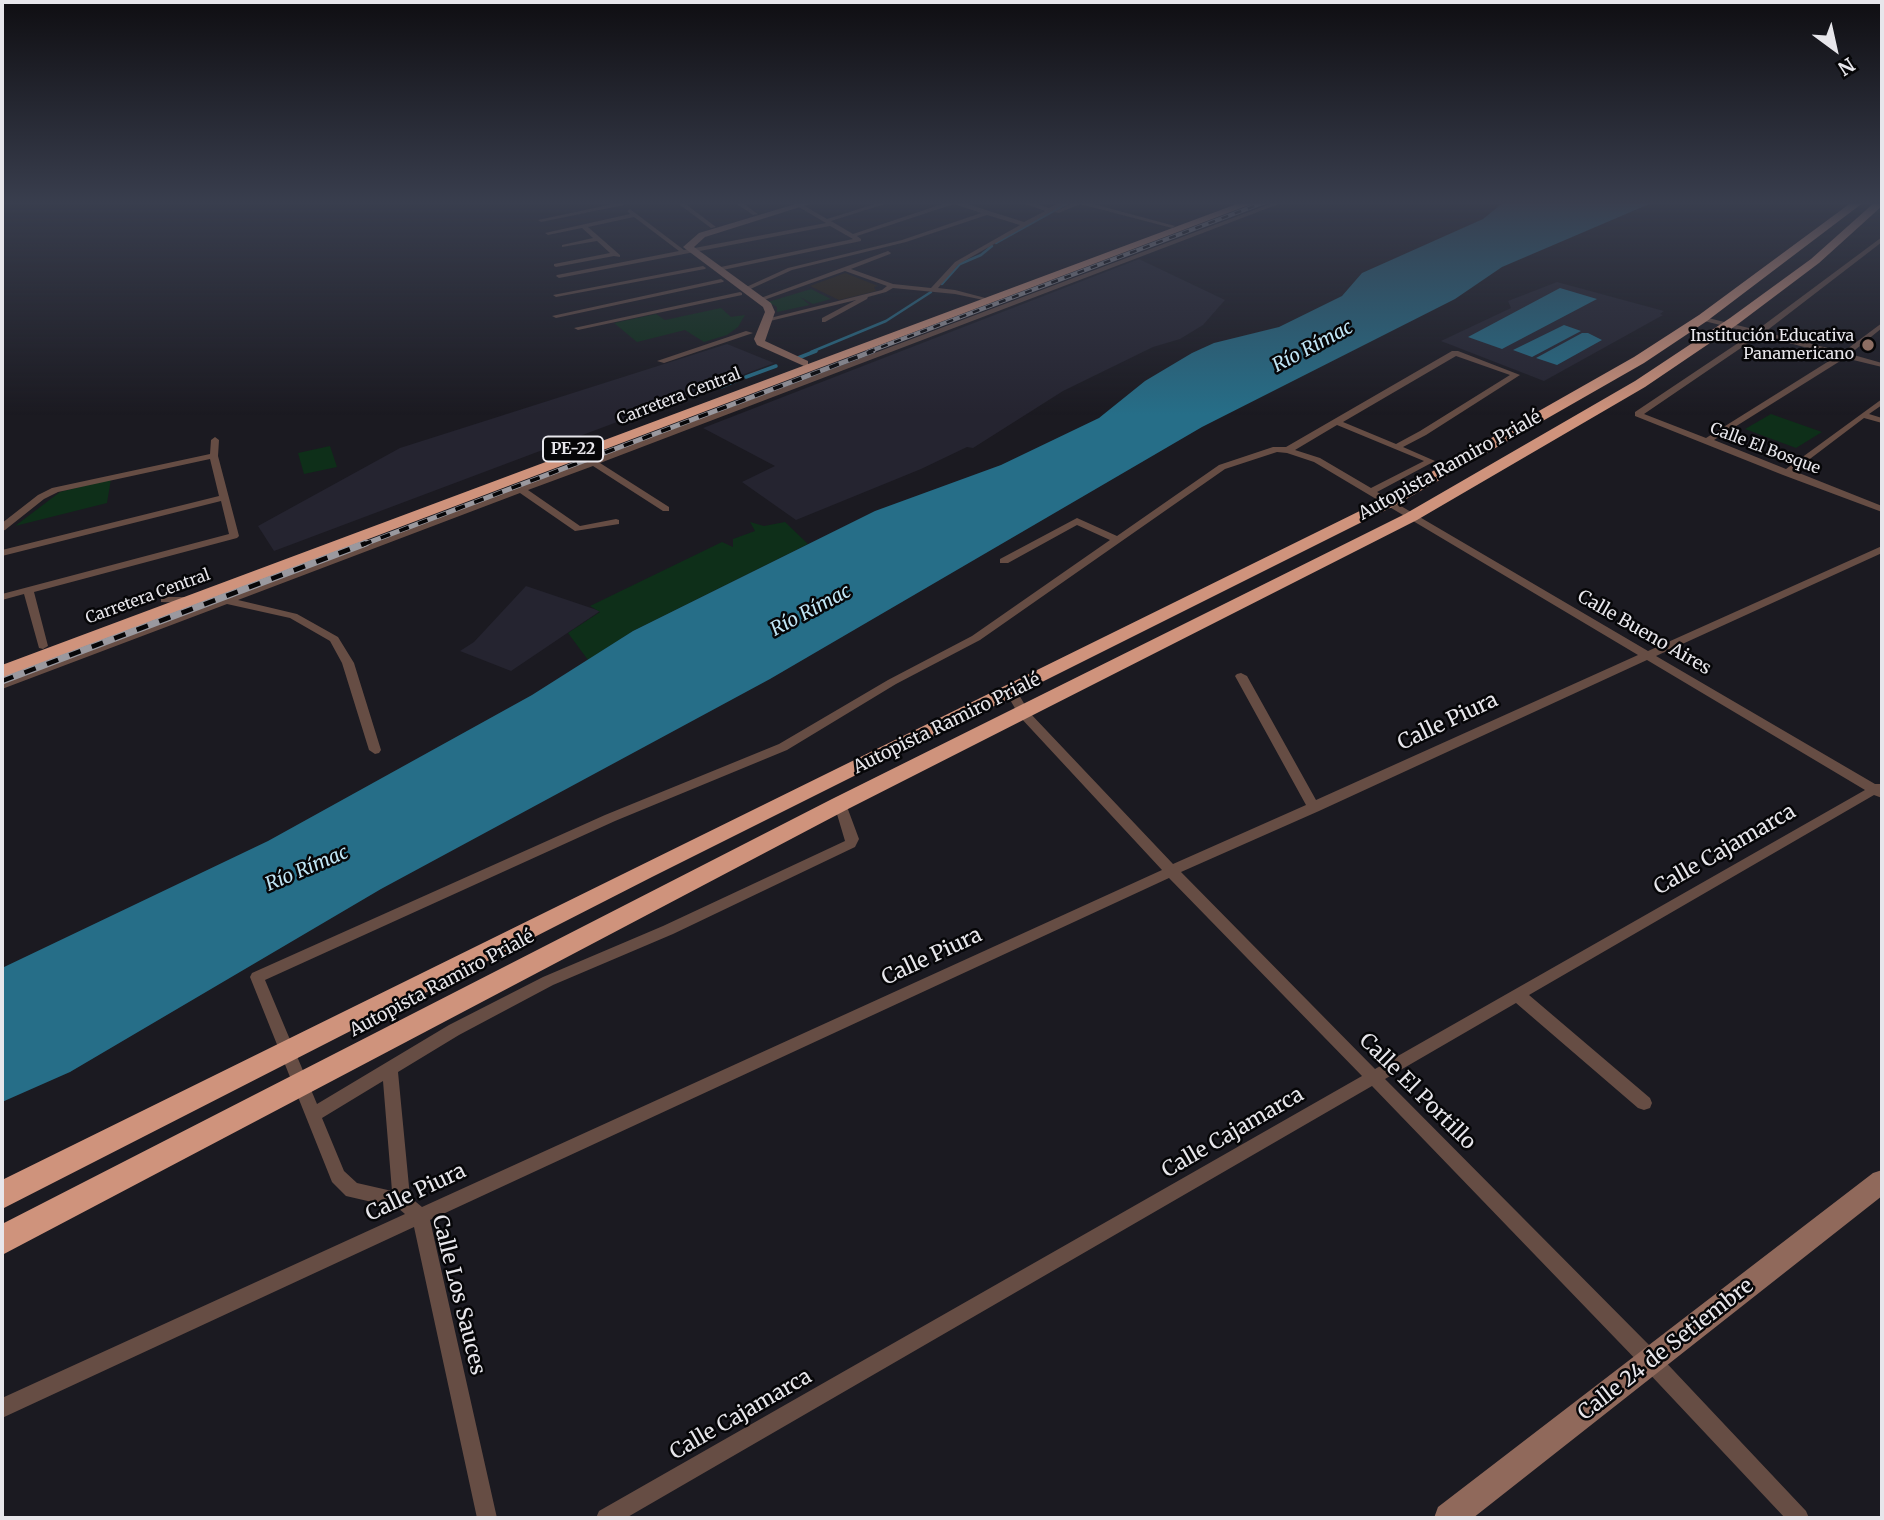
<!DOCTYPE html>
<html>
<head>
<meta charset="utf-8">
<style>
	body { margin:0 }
	#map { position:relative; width:1884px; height:1520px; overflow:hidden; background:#1b1a21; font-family:Merriweather,serif }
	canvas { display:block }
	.frame { position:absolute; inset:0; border:4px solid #e7e6eb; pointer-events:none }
	.north { position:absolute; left:1800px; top:14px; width:70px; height:70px; -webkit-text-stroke:5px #060608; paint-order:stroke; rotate:147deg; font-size:19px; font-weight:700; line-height:28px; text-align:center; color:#e7e6eb }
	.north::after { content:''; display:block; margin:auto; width:24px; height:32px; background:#e7e6eb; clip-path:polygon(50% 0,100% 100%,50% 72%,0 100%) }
</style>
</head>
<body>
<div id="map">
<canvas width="1884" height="1520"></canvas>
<div class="frame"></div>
<div class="north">N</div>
</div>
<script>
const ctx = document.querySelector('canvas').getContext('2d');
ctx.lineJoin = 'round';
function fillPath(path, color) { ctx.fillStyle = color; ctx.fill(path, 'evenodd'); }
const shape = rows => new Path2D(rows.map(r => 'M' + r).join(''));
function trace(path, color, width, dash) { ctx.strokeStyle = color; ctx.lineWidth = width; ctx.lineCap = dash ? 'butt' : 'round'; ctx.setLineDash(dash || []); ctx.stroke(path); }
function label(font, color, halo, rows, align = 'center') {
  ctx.font = font + ' Merriweather,serif'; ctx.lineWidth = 5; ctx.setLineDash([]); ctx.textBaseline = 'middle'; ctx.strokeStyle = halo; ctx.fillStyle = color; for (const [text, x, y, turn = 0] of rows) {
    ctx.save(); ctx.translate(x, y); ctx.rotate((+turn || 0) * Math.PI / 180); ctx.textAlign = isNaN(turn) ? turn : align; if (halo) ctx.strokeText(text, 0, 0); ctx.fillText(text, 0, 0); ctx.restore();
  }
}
fillPath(shape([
	[1139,259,1225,300,1203,325,1180,339,1153,347,1063,391,973,448,967,447,921,469,796,520,742,482,775,466,703,428],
	[1557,282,1664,311,1660,314,1663,315,1544,381,1441,341,1511,308,1508,301],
	[727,344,774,363,274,551,258,526,400,448],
	[526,586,600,611,511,671,460,651,474,642]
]), '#252430');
fillPath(shape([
	[845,273,878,286,874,287,876,291,839,300,810,286]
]), '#2a2011');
fillPath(shape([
	[811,289,831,299,813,304,800,297,810,305,777,312,777,307,768,302],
	[721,308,731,317,745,315,738,327,727,335,704,342,685,330,637,342,614,323,656,314,665,320],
	[1771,414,1822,432,1796,448,1745,429],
	[330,446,337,467,304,474,298,453],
	[111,479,107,503,15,526,60,492],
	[750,522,764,526,785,522,808,544,633,631,588,660,568,633,600,612,590,606,722,542,733,547,733,539,755,531]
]), '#0e2f19');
fillPath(shape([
	[1504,202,1654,202,1502,267,1455,299,1202,427,770,679,381,889,70,1072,2,1102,2,968,268,841,532,695,633,631,875,511,1001,465,1099,418,1145,381,1192,353,1214,343,1279,327,1342,296,1362,273,1483,219],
	[1560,288,1597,299,1502,349,1468,337],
	[1564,325,1581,331,1532,357,1513,350],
	[1582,333,1588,333,1602,340,1557,365,1536,358]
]), '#266e88');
trace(shape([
	[996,243,1070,202],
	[942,284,960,264,981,255,992,246],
	[811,352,886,321,931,292]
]), '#266e88', 2.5);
trace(shape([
	[798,358,816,351],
	[746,377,776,366],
	[721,387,738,380]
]), '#266e88', 3.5);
fillPath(shape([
	[622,202,624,205,541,222,538,220,622,202],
	[676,202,683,202,716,227,711,228,676,202],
	[734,202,741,202,758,214,753,215,734,202],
	[790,202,798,202,827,219,881,202,891,202,831,221,853,234,948,202,961,202,1024,222,1045,211,1020,202,1030,202,1049,208,1060,202,1068,202,959,264,938,288,955,290,993,300,993,302,955,294,893,288,886,292,868,297,867,299,825,322,822,322,822,318,856,300,766,322,762,320,882,290,887,286,845,271,764,300,758,299,888,251,891,253,890,254,851,269,893,284,931,288,955,262,1020,225,987,215,906,242,792,270,746,291,743,289,744,288,788,268,902,240,981,213,954,204,857,236,861,239,861,241,718,271,715,269,716,268,853,239,830,226,559,278,556,276,557,275,679,251,634,217,588,227,620,255,620,257,614,256,556,267,554,266,554,264,610,253,597,241,562,247,562,245,593,238,582,228,548,235,545,233,630,214,627,211,630,209,684,250,826,223,790,202],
	[1075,202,1086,202,1175,226,1172,228,1080,204,1059,213,1054,212,1075,202],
	[1275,202,1284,202,600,463,669,507,669,511,663,511,593,466,528,490,580,526,616,519,619,520,619,524,575,531,520,493,238,600,297,614,338,637,354,663,381,750,379,753,375,754,369,750,342,663,330,641,290,618,227,604,2,689,2,682,1275,202],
	[1882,237,1882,242,1765,332,1843,352,1882,323,1882,328,1850,354,1882,363,1882,367,1845,358,1714,440,1786,469,1882,399,1882,405,1869,414,1882,418,1882,423,1864,418,1794,471,1882,506,1882,512,1783,475,1635,416,1635,412,1753,333,1700,320,1700,316,1757,330,1882,237],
	[1760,335,1837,356,1706,438,1644,414,1760,335],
	[703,266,706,268,705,269,556,297,553,295,703,266],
	[721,279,724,281,723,282,556,318,552,316,721,279],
	[740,292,742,293,742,295,578,330,574,328,740,292],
	[746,331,753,333,664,363,657,361,746,331],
	[1452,351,1458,351,1520,375,1426,435,1403,447,1435,461,1377,492,1648,651,1882,546,1882,553,1656,656,1875,784,1882,784,1882,798,1874,795,1529,995,1650,1098,1652,1103,1650,1108,1644,1110,1638,1108,1516,1003,1385,1079,1658,1354,1806,1511,1809,1518,1785,1518,1644,1368,1372,1086,626,1518,596,1518,599,1511,1362,1076,1169,878,430,1220,497,1518,477,1518,414,1227,2,1418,2,1398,405,1214,398,1208,346,1196,332,1182,250,977,252,973,605,815,779,744,888,680,972,636,1110,540,1077,525,1008,563,1000,563,1000,559,1077,518,1117,536,1219,465,1273,447,1286,447,1452,351],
	[1456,356,1510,375,1420,431,1396,444,1343,422,1456,356],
	[1337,425,1424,461,1371,488,1320,458,1295,450,1337,425],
	[1277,452,1287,453,1314,462,1638,655,1316,800,1247,676,1241,673,1237,674,1235,676,1306,805,1173,864,1029,712,1015,688,1007,688,1005,691,1020,717,1162,870,422,1207,410,1197,398,1072,459,1035,553,985,673,934,855,847,859,839,846,804,840,800,834,804,845,841,663,926,543,977,449,1025,317,1104,265,980,615,821,787,750,896,684,980,640,1225,469,1277,452],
	[1647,660,1865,790,1375,1069,1181,872,1319,811,1647,660],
	[383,1081,392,1191,357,1183,344,1171,322,1118,383,1081],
	[215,437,219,440,218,456,239,536,237,538,34,592,48,646,43,649,39,648,24,594,2,600,2,594,229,534,221,501,2,556,2,550,219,496,210,459,58,492,44,499,5,530,2,531,2,523,38,495,52,488,210,454,211,440,215,437],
	[165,597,191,597,196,600,191,603,161,602,161,598,165,597]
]), '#664d44');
fillPath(shape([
	[802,202,816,202,705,237,694,247,771,303,775,312,765,341,808,361,808,365,804,366,757,345,754,339,765,312,763,307,683,247,699,233,802,202],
	[1882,1170,1882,1196,1473,1518,1434,1518,1438,1507,1873,1173,1882,1170]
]), '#90695b');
fillPath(shape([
	[1242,202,1257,202,2,678,2,665,1242,202],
	[1852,202,1864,202,1707,321,1644,363,1394,506,652,877,2,1209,2,1180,1382,500,1634,357,1699,315,1852,202],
	[1875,202,1882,202,1882,206,1819,263,1738,324,1645,387,1417,520,848,809,2,1255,2,1224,832,799,1405,514,1635,381,1730,318,1811,259,1875,202]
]), '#cf937c');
const railFar2 = shape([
	[868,352,1265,202]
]);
const railFar1 = shape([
	[362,545,873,351]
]);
const rail = shape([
	[2,681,366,543]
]);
trace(railFar2, '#9a999f', 4.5);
trace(railFar1, '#9a999f', 5);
trace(rail, '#9a999f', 7);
trace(railFar2, '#060608', 2.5, [7]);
trace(railFar1, '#060608', 3.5, [10]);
trace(rail, '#060608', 4.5, [12]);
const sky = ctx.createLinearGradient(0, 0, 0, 415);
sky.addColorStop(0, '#0f0e12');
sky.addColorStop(0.49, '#393e4e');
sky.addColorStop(1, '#393e4e00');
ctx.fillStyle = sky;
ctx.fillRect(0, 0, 1884, 415);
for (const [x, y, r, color] of [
	[1868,345,7,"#8d6e63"]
]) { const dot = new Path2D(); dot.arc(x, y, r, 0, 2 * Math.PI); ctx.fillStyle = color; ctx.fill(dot); trace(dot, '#060608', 2.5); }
label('16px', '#e7e6eb', '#060608', [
	["Institución Educativa",1854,336],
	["Panamericano",1854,354]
], 'right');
label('16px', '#e7e6eb', '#060608', [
	["Carretera Central",679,397,-21],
	["Calle El Bosque",1765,449,21],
	["Carretera Central",148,597,-20]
]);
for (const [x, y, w] of [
	[573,449,60]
]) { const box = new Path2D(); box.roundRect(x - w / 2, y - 12.5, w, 25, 5); ctx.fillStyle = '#060608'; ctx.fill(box); trace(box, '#e7e6eb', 2); }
label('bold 16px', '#e7e6eb', null, [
	["PE-22",573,449]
]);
label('18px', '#e7e6eb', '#060608', [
	["Autopista Ramiro Prialé",1450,466,-29],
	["Calle Bueno Aires",1644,633,30],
	["Autopista Ramiro Prialé",947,724,-26],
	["Autopista Ramiro Prialé",442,984,-28]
]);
label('italic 19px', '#c1e6f6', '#060608', [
	["Río Rímac",1313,347,-28],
	["Río Rímac",811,611,-28],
	["Río Rímac",307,869,-23]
]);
label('21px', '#e7e6eb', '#060608', [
	["Calle Piura",1448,722,-25],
	["Calle Cajamarca",1725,850,-30],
	["Calle Piura",932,957,-25],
	["Calle El Portillo",1417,1092,45],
	["Calle Cajamarca",1233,1133,-30],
	["Calle Piura",416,1193,-25],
	["Calle Los Sauces",458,1295,76],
	["Calle 24 de Setiembre",1666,1350,-38],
	["Calle Cajamarca",741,1415,-30]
]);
</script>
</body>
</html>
